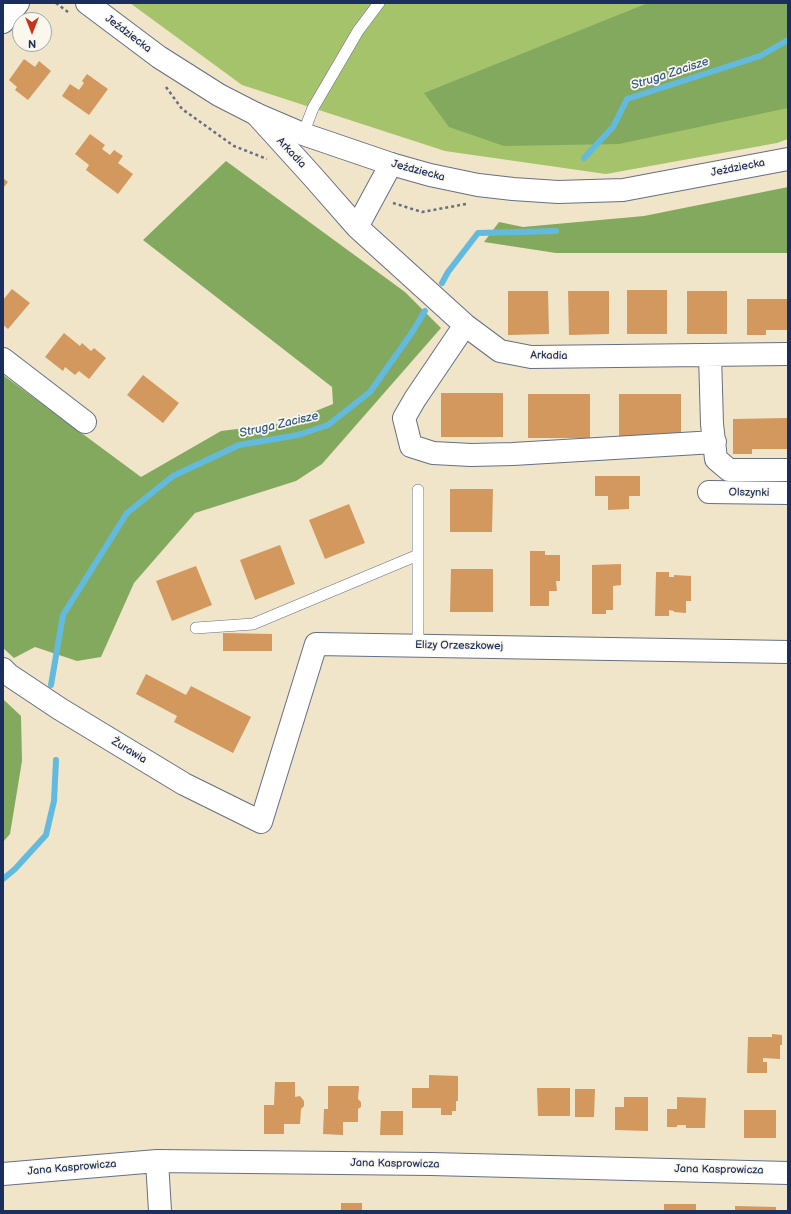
<!DOCTYPE html>
<html>
<head>
<meta charset="utf-8">
<style>
	body { margin:0 }
	#map { position:relative; width:791px; height:1214px; overflow:hidden; background:#f0e5c8; font-family:"Balsamiq Sans",sans-serif }
	canvas { display:block }
	.frame { position:absolute; inset:0; border:4px solid #1b2f5e; pointer-events:none }
	.north { position:absolute; left:12px; top:12px; width:40px; height:40px; box-sizing:border-box; background:#fbf7ec; border:1px solid #a1a7b3; border-radius:50%; rotate:180deg; font-size:11px; font-weight:700; line-height:16px; text-align:center; color:#1b2f5e }
	.north::after { content:''; display:block; margin:auto; width:14px; height:18px; background:#c8321e; clip-path:polygon(50% 0,100% 100%,50% 72%,0 100%) }
</style>
</head>
<body>
<div id="map">
<canvas width="791" height="1214"></canvas>
<div class="frame"></div>
<div class="north">N</div>
</div>
<script>
const ctx = document.querySelector('canvas').getContext('2d');
ctx.lineJoin = 'round';
function fillPath(path, color) { ctx.fillStyle = color; ctx.fill(path, 'evenodd'); }
const shape = rows => new Path2D(rows.map(r => 'M' + r).join(''));
function trace(path, color, width, dash) { ctx.strokeStyle = color; ctx.lineWidth = width; ctx.lineCap = dash ? 'butt' : 'round'; ctx.setLineDash(dash || []); ctx.stroke(path); }
function label(font, color, halo, rows, align = 'center') {
  ctx.font = font + ' "Balsamiq Sans",sans-serif'; ctx.lineWidth = 3.5; ctx.setLineDash([]); ctx.textBaseline = 'middle'; ctx.strokeStyle = halo; ctx.fillStyle = color; for (const [text, x, y, turn = 0] of rows) {
    ctx.save(); ctx.translate(x, y); ctx.rotate((+turn || 0) * Math.PI / 180); ctx.textAlign = isNaN(turn) ? turn : align; if (halo) ctx.strokeText(text, 0, 0); ctx.fillText(text, 0, 0); ctx.restore();
  }
}
fillPath(shape([
	[130,3,788,3,788,139,777,143,606,174,445,151,242,85]
]), '#a4c36b');
fillPath(shape([
	[648,3,788,3,788,108,619,144,504,146,449,127,424,93],
	[226,161,405,292,441,328,322,464,296,481,195,513,134,583,101,657,77,661,35,647,14,658,3,648,3,375,141,477,221,431,286,423,333,404,332,387,143,240],
	[788,187,788,253,556,253,484,242,499,222,523,227,644,216],
	[3,699,21,716,22,761,10,834,3,842]
]), '#83a95f');
trace(shape([
	[584,158,613,127,627,99,760,56,788,40],
	[442,283,448,272,478,233,556,231],
	[51,685,63,615,127,513,173,476,239,445,298,435,328,425,370,392,411,334,425,311],
	[3,879,15,869,46,835,54,801,56,760]
]), '#62bbdf', 6);
fillPath(shape([
	[24,59,35,67,39,61,51,71,28,100,15,90,17,87,9,80],
	[87,74,108,89,89,115,62,96,70,84,79,90,84,83,82,81],
	[90,134,105,145,102,149,110,155,114,150,123,156,118,163,133,174,118,194,86,170,89,165,75,154],
	[3,178,8,182,3,188],
	[12,289,30,303,8,329,3,325,3,300],
	[627,290,667,290,667,334,627,334],
	[508,291,548,291,549,334,508,335],
	[568,291,609,291,609,334,569,335],
	[687,291,727,291,727,334,687,334],
	[747,299,788,299,788,330,766,330,766,335,747,335],
	[64,333,80,346,82,343,91,351,94,348,106,358,89,379,79,371,75,375,65,367,63,371,45,357],
	[143,375,179,403,163,423,127,395],
	[441,393,503,393,503,437,441,437],
	[528,394,590,394,590,438,528,438],
	[619,394,681,394,681,438,619,438],
	[788,418,788,449,752,449,752,454,733,454,733,419],
	[595,476,640,476,640,496,629,496,629,509,608,510,608,496,595,496],
	[450,489,493,489,492,532,450,532],
	[349,504,365,543,325,559,309,520],
	[280,545,295,584,255,600,240,560],
	[530,551,545,551,545,555,560,555,560,581,556,581,557,591,549,591,549,606,530,606],
	[621,564,621,585,613,586,613,610,606,610,606,614,592,614,592,565],
	[196,566,212,605,172,621,156,581],
	[451,569,493,569,493,612,450,612],
	[656,572,669,572,669,577,674,577,674,575,691,576,691,601,686,601,686,613,674,612,674,611,669,610,669,616,655,616],
	[223,633,272,634,272,651,223,651],
	[146,674,186,695,191,686,251,717,233,753,174,722,177,716,136,694],
	[772,1034,782,1035,782,1045,780,1045,780,1059,763,1058,763,1062,767,1062,767,1073,747,1073,748,1037,772,1037],
	[429,1075,458,1076,458,1101,456,1101,456,1111,452,1111,452,1115,441,1115,441,1108,412,1108,412,1088,429,1088],
	[275,1082,295,1082,295,1097,300,1096,304,1101,304,1106,301,1109,300,1124,284,1124,284,1134,264,1134,264,1105,274,1105],
	[328,1086,359,1086,358,1099,361,1102,361,1107,358,1109,358,1122,343,1122,343,1135,323,1134,324,1109,328,1109],
	[537,1088,570,1088,570,1116,538,1116],
	[575,1089,595,1089,594,1117,575,1117],
	[624,1097,648,1097,648,1131,615,1130,615,1107,624,1107],
	[677,1097,706,1098,705,1128,686,1128,686,1125,677,1125,677,1127,667,1127,667,1109,677,1109],
	[744,1110,776,1110,776,1138,744,1138],
	[381,1111,403,1111,403,1135,380,1135],
	[341,1203,362,1203,362,1211,341,1211],
	[664,1204,696,1204,696,1211,664,1211],
	[735,1206,776,1207,776,1211,735,1211]
]), '#d2985e');
const service = shape([
	[303,134,313,108,358,31,379,3],
	[418,490,418,645],
	[196,628,253,624,418,555]
]);
const minor = shape([
	[3,22,18,3],
	[256,114,314,178,357,227,465,325,500,351,531,357,788,354],
	[357,227,391,164],
	[465,325,415,399,404,418,411,446,433,453,471,455,513,454,715,442],
	[710,355,712,424,716,459,729,470,788,470],
	[3,359,85,422],
	[709,492,788,493],
	[3,669,9,675,60,709,184,784,261,822,316,644,788,652],
	[157,1161,160,1211],
	[3,1174,157,1161,431,1164,788,1173]
]);
const tertiary = shape([
	[87,3,159,57,219,95,256,114,303,134,391,164,430,175,478,185,513,189,558,192,623,190,788,159]
]);
trace(service, '#666f83', 12);
trace(minor, '#666f83', 24);
trace(tertiary, '#666f83', 24);
trace(shape([
	[56,3,68,12],
	[166,87,182,109,234,146,267,159],
	[393,203,422,212,466,204]
]), '#666f83', 2.5, [3, 3]);
trace(service, '#fff', 11);
trace(minor, '#fff', 22);
trace(tertiary, '#fff', 22);
label('11px', '#1b2f5e', '#fbf7ec', [
	["Jeździecka",128,34,37],
	["Arkadia",291,153,47],
	["Jeździecka",738,168,-11],
	["Jeździecka",418,171,15],
	["Arkadia",549,356,1],
	["Olszynki",749,493,1],
	["Elizy Orzeszkowej",459,646,1],
	["Żurawia",129,751,31],
	["Jana Kasprowicza",395,1164,1],
	["Jana Kasprowicza",72,1168,-5],
	["Jana Kasprowicza",719,1170,1]
]);
label('italic 12px', '#305985', '#fbf7ec', [
	["Struga Zacisze",670,74,-18],
	["Struga Zacisze",279,425,-13]
]);
</script>
</body>
</html>
